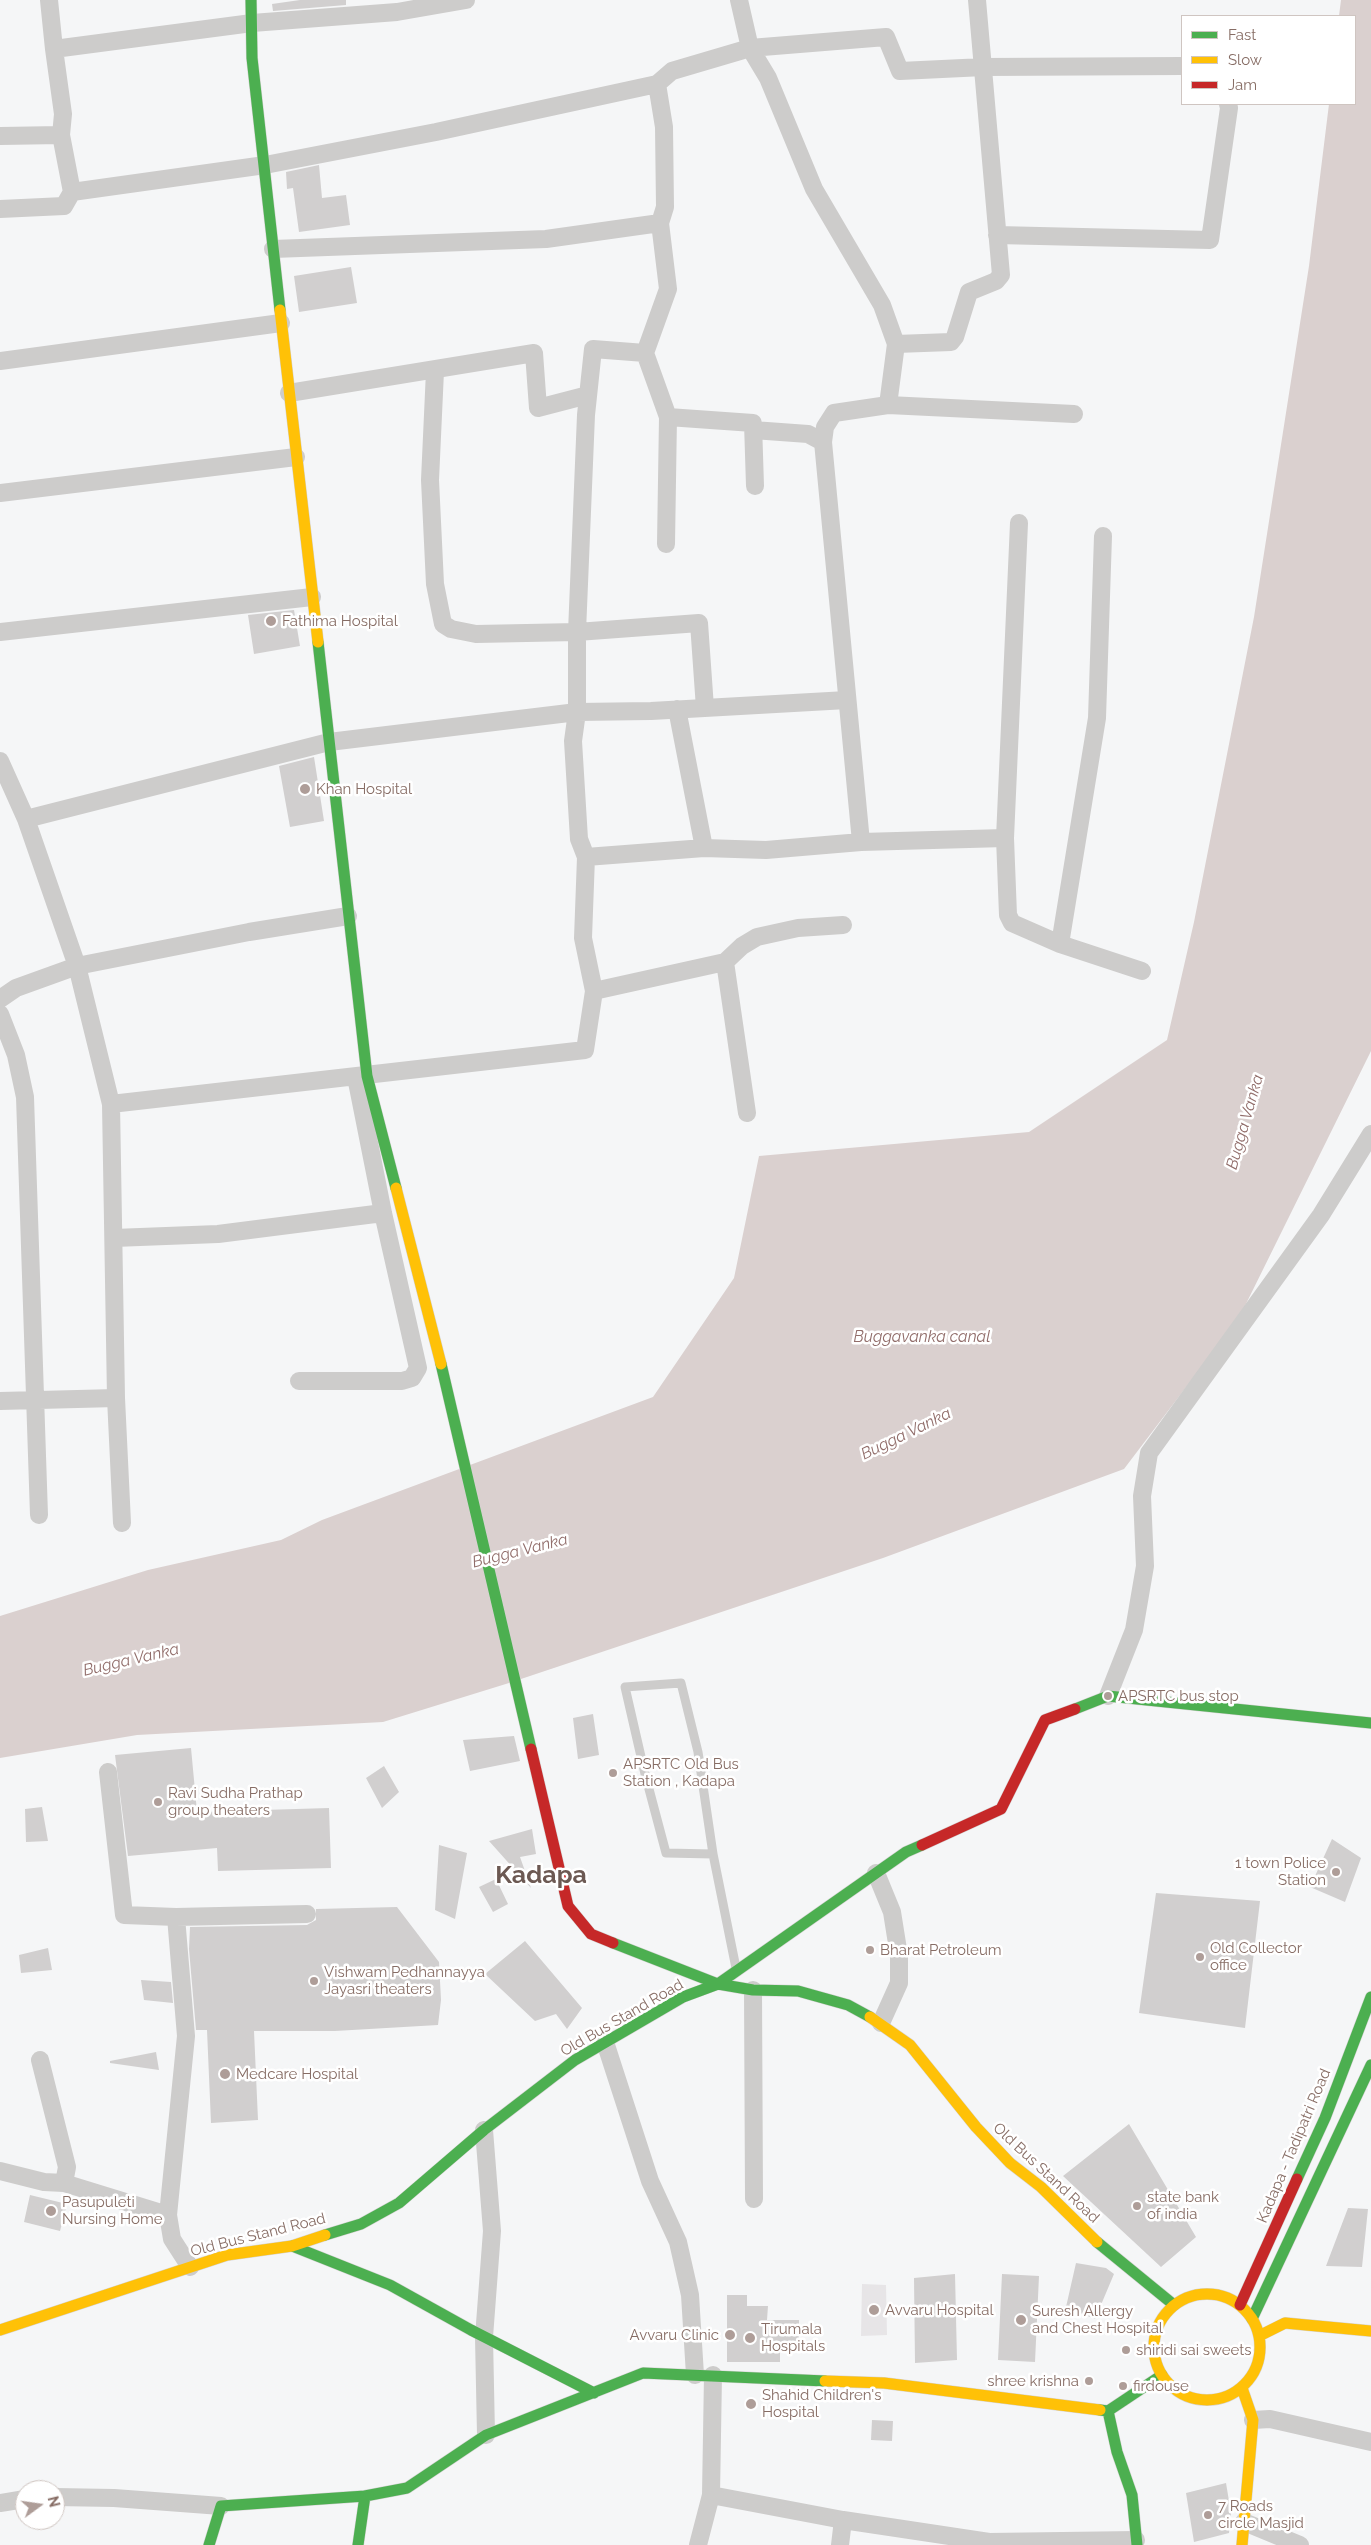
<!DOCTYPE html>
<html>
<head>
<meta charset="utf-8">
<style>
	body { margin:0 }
	#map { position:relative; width:1371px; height:2545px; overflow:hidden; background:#f5f6f7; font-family:Raleway,sans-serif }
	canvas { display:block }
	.legend { position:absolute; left:1181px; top:15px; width:175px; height:90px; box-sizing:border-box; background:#fff; border:1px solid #cfc5c1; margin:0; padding:6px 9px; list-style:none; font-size:15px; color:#876d65 }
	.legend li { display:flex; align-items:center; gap:10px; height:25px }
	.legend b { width:25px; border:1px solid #cfc5c1 }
	.north { position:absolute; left:15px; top:2480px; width:50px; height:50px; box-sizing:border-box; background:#fff; border:1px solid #cfc5c1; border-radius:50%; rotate:76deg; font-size:14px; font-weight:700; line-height:20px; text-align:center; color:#876d65 }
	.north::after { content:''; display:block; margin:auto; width:18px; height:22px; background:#ae9d98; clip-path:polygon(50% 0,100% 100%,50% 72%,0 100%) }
</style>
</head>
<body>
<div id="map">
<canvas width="1371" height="2545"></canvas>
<ul class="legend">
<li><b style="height:6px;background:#4caf50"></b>Fast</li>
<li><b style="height:6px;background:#ffc107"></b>Slow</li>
<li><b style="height:6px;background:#c62828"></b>Jam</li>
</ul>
<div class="north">N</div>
</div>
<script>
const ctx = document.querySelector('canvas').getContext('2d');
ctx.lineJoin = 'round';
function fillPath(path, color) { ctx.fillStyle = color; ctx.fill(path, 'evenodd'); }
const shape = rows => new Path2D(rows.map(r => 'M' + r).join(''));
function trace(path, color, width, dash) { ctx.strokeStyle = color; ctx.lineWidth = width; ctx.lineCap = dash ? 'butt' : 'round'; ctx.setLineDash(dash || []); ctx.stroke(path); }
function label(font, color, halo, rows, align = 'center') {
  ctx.font = font + ' Raleway,sans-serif'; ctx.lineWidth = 5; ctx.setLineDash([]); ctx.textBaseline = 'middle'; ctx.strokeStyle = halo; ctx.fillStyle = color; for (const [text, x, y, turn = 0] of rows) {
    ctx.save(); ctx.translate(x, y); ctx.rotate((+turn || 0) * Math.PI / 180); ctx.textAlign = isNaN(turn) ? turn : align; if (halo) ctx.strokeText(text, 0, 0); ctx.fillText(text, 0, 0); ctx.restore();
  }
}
fillPath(shape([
	[862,2284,886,2285,887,2335,861,2336]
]), '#e7e5e7');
fillPath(shape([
	[1341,0,1371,0,1371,1051,1240,1316,1124,1469,883,1558,509,1683,383,1722,137,1735,0,1758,0,1616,148,1570,281,1540,322,1520,653,1397,734,1278,759,1156,1029,1132,1167,1040,1194,922,1254,617,1309,266,1329,104,1355,104,1355,16,1339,16]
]), '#dad0cf');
fillPath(shape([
	[300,0,346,0,346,5,273,11,272,4],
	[319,165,322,198,346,195,350,225,299,232,293,188,287,189,286,172],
	[351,267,357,303,299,312,294,276],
	[294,610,300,646,254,654,248,615],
	[314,757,324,821,290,827,279,766],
	[593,1714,599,1755,578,1759,573,1718],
	[514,1736,520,1761,470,1771,463,1740],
	[191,1748,197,1812,329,1808,331,1868,218,1871,217,1848,128,1856,115,1755],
	[384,1766,399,1792,382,1808,366,1778],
	[42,1807,48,1841,26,1842,25,1809],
	[532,1829,536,1854,520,1857,531,1888,489,1841],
	[1332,1839,1361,1858,1345,1902,1310,1887],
	[439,1845,467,1853,455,1919,435,1910],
	[496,1879,508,1904,493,1912,479,1887],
	[1156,1893,1260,1901,1245,2028,1139,2013],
	[397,1907,439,1962,441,2000,438,2025,335,2031,254,2031,258,2120,211,2123,207,2030,196,2030,189,1949,190,1927,307,1925,316,1920,316,1909],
	[525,1941,582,2008,567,2029,556,2014,535,2021,485,1974],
	[48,1948,52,1970,21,1973,19,1955],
	[141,1980,171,1982,173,2003,144,2000],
	[156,2052,159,2070,110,2063,110,2061],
	[1129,2124,1196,2237,1161,2267,1063,2176],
	[30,2195,67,2204,60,2231,24,2222],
	[1348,2208,1368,2209,1362,2267,1326,2266],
	[1076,2263,1106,2268,1114,2274,1095,2319,1066,2307],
	[955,2274,957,2360,915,2363,914,2278],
	[1002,2274,1039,2276,1035,2362,998,2360],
	[727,2295,747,2295,747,2306,768,2306,767,2320,799,2320,799,2344,780,2344,780,2362,727,2362],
	[872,2420,893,2421,892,2441,871,2440],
	[1226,2483,1231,2513,1229,2533,1194,2542,1186,2493]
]), '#d1cfcf');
const fast = shape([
	[251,0,252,58,280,310],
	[318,642,367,1076,396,1188],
	[441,1364,531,1749],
	[1075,1709,1108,1696,1371,1723],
	[613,1943,718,1984,906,1852,922,1845],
	[1297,2179,1325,2118,1371,1997],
	[325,2235,361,2224,399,2203,484,2130,575,2060,683,1997,718,1984,753,1990,798,1991,848,2005,870,2017],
	[1097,2242,1174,2305],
	[292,2246,390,2285,471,2330,594,2393],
	[1252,2319,1371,2065],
	[1100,2410,1108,2411,1162,2375],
	[1108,2411,1117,2452,1132,2495,1137,2545],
	[209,2545,221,2506,365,2496],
	[358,2545,365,2496,407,2488,486,2435,643,2373,825,2381]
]);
const slow = shape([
	[280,310,318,642],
	[396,1188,441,1364],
	[870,2017,910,2045,976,2127,1010,2163,1041,2187,1097,2242],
	'1154 2347a53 53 0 1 1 106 0a53 53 0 1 1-106 0Z',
	[0,2330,227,2255,292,2246,325,2235],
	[1259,2336,1285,2323,1371,2331],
	[825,2381,884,2383,1100,2410],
	[1242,2388,1253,2420,1242,2545]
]);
const jam = shape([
	[531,1749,568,1906,591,1934,613,1943],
	[922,1845,1001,1809,1045,1720,1075,1709],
	[1240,2305,1297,2179]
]);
trace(fast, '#d5d3d3', 12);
trace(slow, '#d5d3d3', 12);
trace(jam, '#d5d3d3', 12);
trace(shape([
	[713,1854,666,1853,645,1774,625,1687,681,1683,698,1752,713,1854,736,1968]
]), '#cdcccb', 9);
trace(shape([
	[49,0,54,49,252,23,397,12,466,0],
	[739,0,750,48,768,78,814,189,882,305,896,344,888,405,834,413,825,427,823,442,861,842,1005,838,1008,915,1012,923,1060,944,1142,971],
	[657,84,664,127,665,207,660,223,668,289,645,353,668,417,753,423,755,486],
	[0,136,61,135],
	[72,192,265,165,436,132,657,84,672,71,750,48,886,37,900,71,984,67,1182,66],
	[0,209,64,206,72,192,61,135,63,114,54,49],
	[997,235,1210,240,1229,108,1228,104],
	[273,249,546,239,660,223],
	[896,344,951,342,955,337,969,292,996,281,1001,275,977,0],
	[0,361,281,323],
	[435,371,430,480,435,584,443,624,451,629,476,634,577,632,699,623,705,708],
	[289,393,534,353,538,408,588,395],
	[888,405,1074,414],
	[753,430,808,434,823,442],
	[0,493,296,457],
	[666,544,668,417],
	[0,632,312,597],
	[677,709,704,848],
	[0,761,26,819,77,966,111,1104,116,1398,122,1523],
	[26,819,329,742,577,712,651,711,847,700],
	[1005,838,1019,523],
	[586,857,704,848,766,850,861,842],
	[1060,944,1097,718,1103,536],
	[594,991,725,962],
	[0,999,16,988,77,966,249,932,348,916],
	[0,1014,16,1055,25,1097,39,1515],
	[111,1104,585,1050,594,991,583,938,586,857,579,839,573,741,577,712,577,632,586,415,593,349,645,353],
	[747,1113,725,962,742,946,757,937,798,928,843,925],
	[114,1238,218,1234,383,1213],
	[299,1381,402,1381,412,1378,418,1368,383,1213,356,1077],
	[0,1401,116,1398],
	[1108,1696,1134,1630,1145,1566,1142,1496,1149,1453,1321,1215,1371,1134],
	[108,1772,124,1915,176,1917,186,2036,168,2215,172,2239,190,2267],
	[876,1873,892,1912,899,1956,899,1983,881,2023],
	[176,1917,307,1914],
	[753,1990,754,2199],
	[605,2042,650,2181,678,2242,690,2295,695,2375],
	[40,2060,67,2167,64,2183],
	[484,2130,492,2231,484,2337,486,2435],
	[0,2171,44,2182,64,2183,168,2215],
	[1253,2420,1270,2419,1371,2442],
	[711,2495,843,2520,989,2542,1136,2540],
	[55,2497,114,2498,221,2506],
	[0,2503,25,2499],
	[1244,2522,1300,2545],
	[698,2545,711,2495,713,2375],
	[840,2545,843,2520]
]), '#cdcccb', 18);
trace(fast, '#4caf50', 11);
trace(slow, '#ffc107', 11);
trace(jam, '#c62828', 11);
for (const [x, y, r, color] of [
	[271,621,6,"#ae9d98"],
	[305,789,6,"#ae9d98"],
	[1108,1696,5,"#ae9d98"],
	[613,1773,5,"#ae9d98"],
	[158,1802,5,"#ae9d98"],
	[1336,1872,5,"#ae9d98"],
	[870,1950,5,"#ae9d98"],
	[1200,1957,5,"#ae9d98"],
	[314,1981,5,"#ae9d98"],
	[225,2074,6,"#ae9d98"],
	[1137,2206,5,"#ae9d98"],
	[51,2211,6,"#ae9d98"],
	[874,2310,6,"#ae9d98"],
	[1021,2320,6,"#ae9d98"],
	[730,2335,6,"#ae9d98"],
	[750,2338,6,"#ae9d98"],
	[1126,2350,5,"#ae9d98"],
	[1089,2381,5,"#ae9d98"],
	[1123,2386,5,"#ae9d98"],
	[751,2404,6,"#ae9d98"],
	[1208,2515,5,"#ae9d98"]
]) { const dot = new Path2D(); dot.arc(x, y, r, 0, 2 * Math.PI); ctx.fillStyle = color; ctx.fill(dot); trace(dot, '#fff', 2); }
label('15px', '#876d65', '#fff', [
	["Fathima Hospital",282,621],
	["Khan Hospital",316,789],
	["APSRTC bus stop",1118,1696],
	["APSRTC Old Bus",623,1764],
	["Station , Kadapa",623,1781],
	["Ravi Sudha Prathap",168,1793],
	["group theaters",168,1810],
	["1 town Police",1326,1863,"right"],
	["Station",1326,1880,"right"],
	["Old Collector",1210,1948],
	["office",1210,1965],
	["Bharat Petroleum",880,1950],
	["Vishwam Pedhannayya",324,1972],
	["Jayasri theaters",324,1989],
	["Medcare Hospital",236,2074],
	["state bank",1147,2197],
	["of india",1147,2214],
	["Pasupuleti",62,2202],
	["Nursing Home",62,2219],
	["Avvaru Hospital",885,2310],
	["Suresh Allergy",1032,2311],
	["and Chest Hospital",1032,2328],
	["Tirumala",761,2329],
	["Hospitals",761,2346],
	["Avvaru Clinic",719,2335,"right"],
	["shiridi sai sweets",1136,2350],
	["shree krishna",1079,2381,"right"],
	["firdouse",1133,2386],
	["Shahid Children's",762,2395],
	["Hospital",762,2412],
	["7 Roads",1218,2506],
	["circle Masjid",1218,2523]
], 'left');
label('15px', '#876d65', '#fff', [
	["Old Bus Stand Road",622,2018,-30],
	["Kadapa - Tadipatri Road",1294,2146,-67],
	["Old Bus Stand Road",1046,2173,43],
	["Old Bus Stand Road",258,2235,-14]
]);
label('italic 16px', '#916d6a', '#fff', [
	["Bugga Vanka",1245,1122,-74],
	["Buggavanka canal",922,1337],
	["Bugga Vanka",906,1434,-26],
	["Bugga Vanka",520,1551,-14],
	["Bugga Vanka",131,1660,-13]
]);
label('bold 25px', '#6c5953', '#fff', [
	["Kadapa",541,1875]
]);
</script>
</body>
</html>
